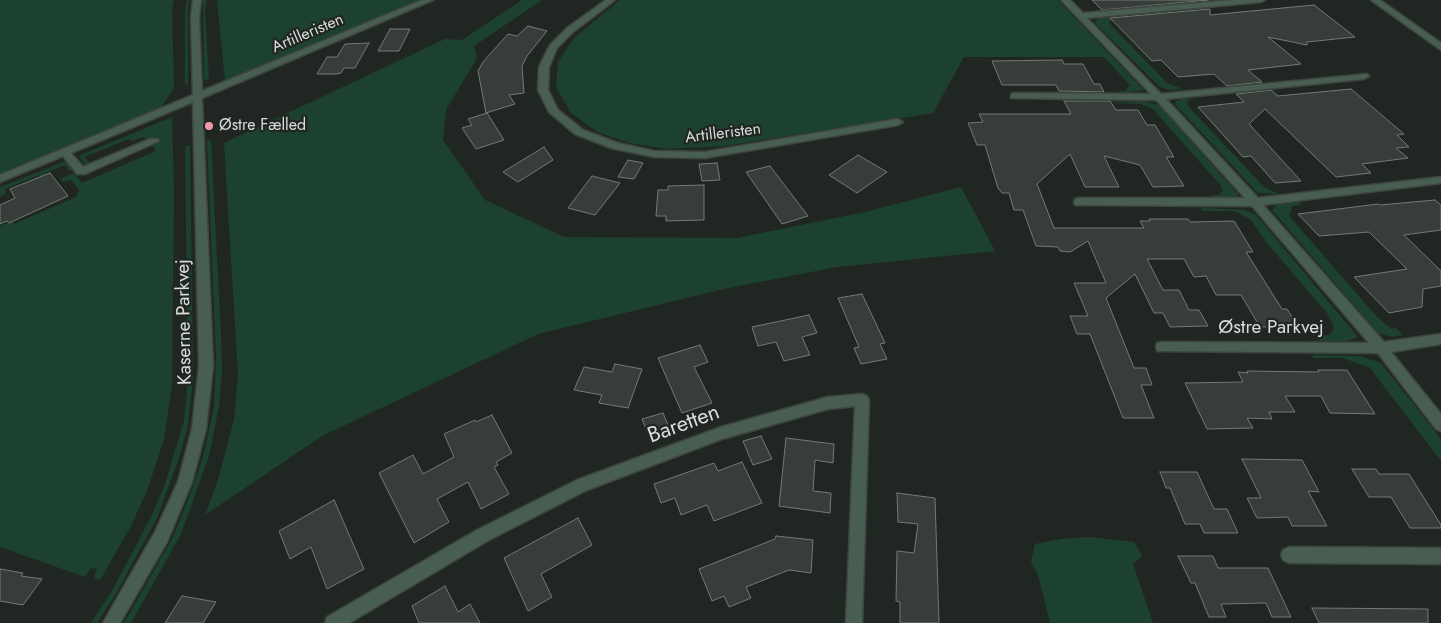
<!DOCTYPE html>
<html>
<head>
<meta charset="utf-8">
<style>
	body { margin:0 }
	canvas { display:block; background:#202723 }
</style>
</head>
<body>
<canvas width="1441" height="623"></canvas>
<script>
const ctx = document.querySelector('canvas').getContext('2d');
ctx.lineJoin = 'round';
function fillPath(path, color) { ctx.fillStyle = color; ctx.fill(path, 'evenodd'); }
const shape = rows => new Path2D(rows.map(r => 'M' + r).join(''));
function trace(path, color, width, dash) { ctx.strokeStyle = color; ctx.lineWidth = width; ctx.lineCap = dash ? 'butt' : 'round'; ctx.setLineDash(dash || []); ctx.stroke(path); }
function label(font, color, halo, rows, align = 'center') {
  ctx.font = font + ' Jost,sans-serif'; ctx.lineWidth = 4.5; ctx.setLineDash([]); ctx.textBaseline = 'middle'; ctx.strokeStyle = halo; ctx.fillStyle = color; for (const [text, x, y, turn = 0] of rows) {
    ctx.save(); ctx.translate(x, y); ctx.rotate((+turn || 0) * Math.PI / 180); ctx.textAlign = isNaN(turn) ? turn : align; if (halo) ctx.strokeText(text, 0, 0); ctx.fillText(text, 0, 0); ctx.restore();
  }
}
fillPath(shape([
	[0,0,174,0,172,9,174,88,159,110,0,175],
	[187,0,189,0,188,10,188,84,185,85,185,11],
	[203,0,207,0,205,10,209,79,204,80],
	[217,0,419,0,225,81],
	[522,0,542,0,474,46,477,58,446,110,443,140,485,200,564,237,737,238,865,212,961,187,995,251,837,267,728,288,538,334,322,436,205,515,217,483,234,420,238,374,224,143,445,39,462,40],
	[620,0,1058,0,1144,90,1120,93,1120,91,1125,91,1130,85,1104,57,964,57,933,113,724,146,667,149,630,143,599,133,571,113,556,87,558,62,574,38],
	[1109,17,1111,19,1109,23,1167,83,1183,89,1169,90,1160,87,1095,23,1098,18],
	[1186,98,1192,101,1187,101,1188,106,1264,187,1279,194,1258,193,1254,189,1175,104,1176,101],
	[1141,101,1159,105,1239,195,1230,199,1214,198,1212,195,1219,195,1223,191,1222,187,1153,109,1141,104,1114,103,1113,102],
	[172,117,174,192,172,384,164,439,148,488,131,526,100,580,94,578,97,569,91,568,85,577,0,547,0,226,12,221,14,224,76,197,79,190,71,180,63,182,60,179,74,173,82,183,156,151,152,145,157,142,152,138,147,140,143,137,132,141,129,139,84,157,89,163,85,165,79,156],
	[211,140,221,335,222,372,219,406,209,456,181,534,131,623,124,623,173,537,190,495,203,457,214,407,216,357,207,141],
	[190,145,193,379,188,425,181,452,157,518,117,592,97,623,91,623,112,591,151,517,164,487,184,421,188,378,185,146],
	[66,161,72,169,69,171,65,165,45,173,50,179,45,181,39,175,5,189,6,194,0,197,0,187],
	[1299,202,1303,204,1292,206,1289,216,1378,318,1392,329,1395,327,1403,335,1393,337,1378,333,1272,210,1278,204],
	[1202,208,1245,210,1256,215,1358,337,1347,341,1320,341,1316,335,1330,335,1334,327,1327,313,1266,242,1251,220,1235,211,1203,211],
	[1312,355,1360,356,1381,363,1441,439,1441,461,1370,368,1343,358,1314,358],
	[1089,537,1134,542,1142,556,1133,564,1153,623,1050,623,1038,575,1031,562,1035,544,1061,539]
]), '#1c412f');
const building = shape([
	[1092,0,1209,0,1102,10,1092,0],
	[1314,5,1355,37,1307,42,1307,45,1268,37,1301,64,1248,70,1262,82,1227,86,1214,74,1178,77,1161,60,1152,61,1110,18,1210,9,1210,15,1314,5],
	[528,26,547,31,527,56,522,66,524,93,509,95,515,104,486,113,478,71,483,62,508,34,517,36,528,26],
	[390,29,410,29,399,51,378,51,390,29],
	[369,43,355,68,344,68,341,73,336,74,317,74,327,57,337,57,345,44,369,43],
	[1062,60,1064,64,1083,64,1094,84,1100,84,1104,92,1059,91,1056,85,1002,85,992,61,1062,60],
	[1351,89,1404,134,1397,135,1409,147,1396,148,1408,158,1362,164,1371,173,1336,177,1265,109,1249,124,1301,181,1275,183,1251,156,1243,157,1198,107,1244,102,1236,94,1271,90,1278,96,1351,89],
	[1064,101,1110,101,1116,110,1138,110,1147,125,1155,125,1174,157,1166,157,1184,186,1153,187,1140,165,1104,156,1119,187,1085,187,1070,154,1037,184,1054,228,1144,228,1140,221,1150,221,1149,219,1188,219,1190,222,1234,221,1253,252,1246,252,1282,309,1287,309,1298,326,1260,327,1241,295,1216,295,1206,276,1194,277,1184,259,1147,259,1163,290,1179,290,1189,310,1199,310,1208,326,1170,327,1163,313,1154,313,1135,274,1106,298,1134,368,1146,368,1152,385,1141,385,1154,418,1123,418,1090,334,1077,334,1070,316,1088,316,1074,283,1106,283,1088,241,1070,252,1060,251,1058,247,1036,246,1023,210,1014,210,1009,193,1002,193,998,188,985,145,977,145,968,123,983,122,979,114,1071,114,1064,101],
	[487,113,504,140,476,149,462,128,472,125,468,119,487,113],
	[544,147,553,160,518,182,503,172,544,147],
	[858,155,887,172,857,193,829,175,858,155],
	[628,160,643,163,634,179,618,177,628,160],
	[717,163,720,180,702,181,699,164,717,163],
	[770,166,808,216,782,224,746,172,770,166],
	[50,173,68,196,9,223,7,221,0,224,0,205,15,198,10,189,50,173],
	[592,176,620,183,595,215,568,208,592,176],
	[704,185,704,220,666,221,666,216,656,216,658,190,668,190,668,186,704,185],
	[1435,200,1441,205,1441,230,1404,235,1441,271,1441,286,1423,289,1422,307,1389,313,1354,277,1407,269,1369,232,1319,236,1298,214,1378,204,1380,205,1435,200],
	[862,294,885,343,880,344,887,359,861,364,854,348,859,347,838,298,862,294],
	[809,315,817,333,802,337,810,355,784,361,776,342,758,346,752,327,809,315],
	[700,345,708,362,694,367,712,403,682,413,658,358,700,345],
	[615,364,642,369,628,408,599,403,602,395,574,390,584,367,612,372,615,364],
	[1318,370,1347,370,1375,414,1330,413,1321,396,1285,396,1295,412,1269,412,1272,419,1247,418,1253,428,1207,429,1185,383,1243,382,1238,372,1248,373,1247,371,1319,372,1318,370],
	[663,413,671,432,650,439,642,419,663,413],
	[492,415,512,453,496,462,498,465,494,467,509,494,481,509,468,482,437,499,449,522,414,543,379,473,413,455,423,474,454,457,444,434,475,420,476,422,492,415],
	[761,436,772,459,753,465,743,441,761,436],
	[786,438,834,444,833,463,815,460,813,491,831,493,830,513,779,506,786,438],
	[1242,459,1302,460,1319,492,1308,491,1327,526,1292,526,1288,517,1257,518,1247,498,1261,498,1242,459],
	[742,462,762,503,714,521,707,505,681,515,675,498,661,503,654,484,714,463,718,471,742,462],
	[1352,469,1376,469,1379,474,1409,474,1441,525,1441,528,1410,528,1391,497,1369,497,1352,469],
	[1160,472,1197,472,1214,509,1227,509,1238,533,1204,533,1200,524,1185,524,1170,488,1166,488,1160,472],
	[897,493,935,498,939,623,900,623,900,602,896,601,897,551,914,553,918,524,898,522,897,493],
	[334,500,364,569,327,589,311,547,290,559,279,531,334,500],
	[578,518,592,545,541,574,552,597,528,611,504,558,578,518],
	[776,536,813,540,811,573,789,570,746,587,751,598,729,607,724,596,712,601,699,569,775,539,776,536],
	[1178,556,1213,556,1218,568,1268,568,1291,617,1272,617,1266,603,1221,604,1226,617,1209,617,1195,583,1191,583,1178,556],
	[0,569,23,573,21,576,42,579,23,605,0,601,0,569],
	[445,586,458,612,470,604,480,623,419,623,412,606,445,586],
	[182,596,216,602,203,623,165,623,182,596],
	[1312,608,1428,609,1428,623,1319,623,1312,608]
]);
fillPath(building, '#373e3a');
trace(building, '#727a76', 1);
const minor = shape([
	[193,0,201,0,199,17,202,91,422,0,433,0,202,98,213,366,206,429,192,482,167,542,120,623,103,623,155,532,178,482,192,429,199,366,193,102,71,153,83,167,150,139,158,139,159,141,85,174,77,174,63,156,0,182,0,175,193,95,191,17,193,0],
	[606,0,615,0,573,32,557,48,549,67,548,90,558,110,583,130,618,143,654,151,705,152,898,119,903,122,898,125,705,158,654,157,611,148,575,134,549,112,538,90,539,67,550,45,567,28,606,0],
	[1061,0,1070,0,1083,13,1233,0,1265,0,1261,2,1087,18,1161,94,1367,74,1369,76,1364,79,1166,99,1258,198,1441,177,1441,183,1263,205,1384,342,1441,334,1441,344,1391,352,1441,414,1441,431,1436,429,1378,353,1157,351,1156,347,1157,343,1162,342,1369,343,1252,206,1075,205,1074,202,1075,199,1079,198,1245,198,1156,100,1011,98,1011,94,1014,93,1151,94,1061,0],
	[1371,0,1380,0,1441,43,1441,50,1371,0],
	[862,394,867,396,869,400,862,623,846,623,855,406,828,409,722,439,587,490,489,540,349,623,325,623,327,617,477,530,577,480,721,427,828,397,862,394],
	[1289,547,1441,548,1441,564,1289,563,1283,560,1281,555,1283,550,1289,547]
]);
trace(minor, '#3e4440', 3);
fillPath(minor, '#475e51');
for (const [x, y, r, color] of [
	[209,126,5,"#f49aa6"]
]) { const dot = new Path2D(); dot.arc(x, y, r, 0, 2 * Math.PI); ctx.fillStyle = color; ctx.fill(dot); trace(dot, '#202723', 2); }
label('16px', '#dadedb', '#202723', [
	["Artilleristen",308,34,-23],
	["Artilleristen",723,134,-7]
]);
label('16px', '#dadedb', '#202723', [
	["Østre Fælled",219,126]
], 'left');
label('19px', '#dadedb', '#202723', [
	["Kaserne Parkvej",185,322,-91],
	["Østre Parkvej",1271,328]
]);
label('22px', '#dadedb', '#202723', [
	["Baretten",684,425,-20]
]);
</script>
</body>
</html>
